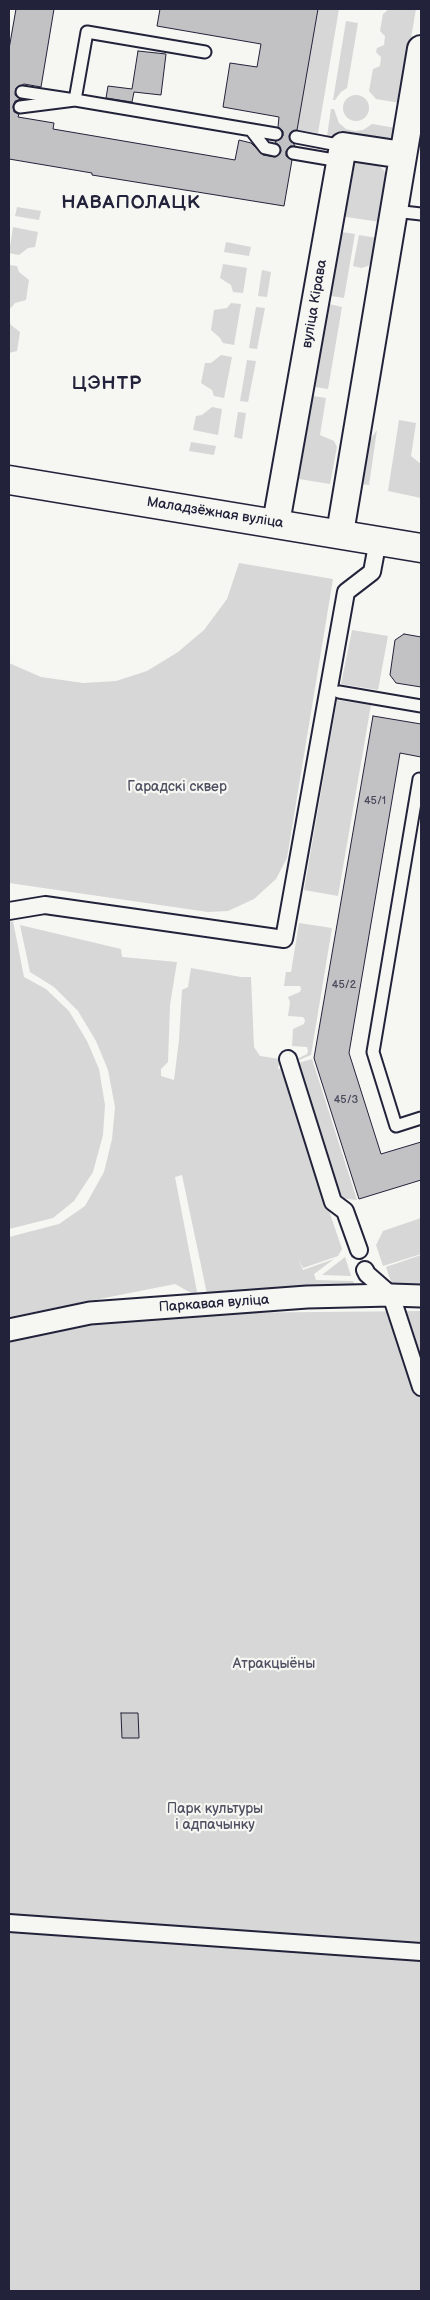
<!DOCTYPE html>
<html>
<head>
<meta charset="utf-8">
<style>
	body { margin:0 }
	#map { position:relative; width:430px; height:2300px; overflow:hidden; background:#f6f6f2; font-family:"Balsamiq Sans",sans-serif }
	canvas { display:block }
	.frame { position:absolute; inset:0; border:10px solid #22223b; pointer-events:none }
</style>
</head>
<body>
<div id="map">
<canvas width="430" height="2300"></canvas>
<div class="frame"></div>
</div>
<script>
const ctx = document.querySelector('canvas').getContext('2d');
ctx.lineJoin = 'round';
function fillPath(path, color) { ctx.fillStyle = color; ctx.fill(path, 'evenodd'); }
const shape = rows => new Path2D(rows.map(r => 'M' + r).join(''));
function trace(path, color, width, dash) { ctx.strokeStyle = color; ctx.lineWidth = width; ctx.lineCap = dash ? 'butt' : 'round'; ctx.setLineDash(dash || []); ctx.stroke(path); }
function label(font, color, halo, rows, align = 'center') {
  ctx.font = font + ' "Balsamiq Sans",sans-serif'; ctx.lineWidth = 4.5; ctx.setLineDash([]); ctx.textBaseline = 'middle'; ctx.strokeStyle = halo; ctx.fillStyle = color; for (const [text, x, y, turn = 0] of rows) {
    ctx.save(); ctx.translate(x, y); ctx.rotate((+turn || 0) * Math.PI / 180); ctx.textAlign = isNaN(turn) ? turn : align; if (halo) ctx.strokeText(text, 0, 0); ctx.fillText(text, 0, 0); ctx.restore();
  }
}
fillPath(shape([
	[318,9,339,9,318,133,297,130],
	[389,9,416,9,400,103,376,99,369,91,373,69,380,66,381,57,376,52,377,48,384,45,385,36,380,31,383,14],
	[346,21,358,23,347,88,341,92,335,100,333,100],
	'343 108a13 13 0 1 1 26 0a13 13 0 1 1-26 0Z',
	[331,109,334,109,339,123,346,129,355,131,363,130,372,124,396,128,392,137,376,145,327,136],
	[365,160,374,162,380,166,385,172,387,180,380,222,340,216,350,167,357,162],
	[17,207,41,211,39,220,15,216],
	[13,227,38,232,35,247,28,248,19,255,9,253],
	[341,232,355,234,344,298,331,296],
	[359,235,377,238,372,261,368,266,361,268,353,266],
	[226,242,251,247,249,256,224,252],
	[223,264,247,268,243,293,233,292,231,285,220,278],
	[9,265,17,266,19,272,29,280,26,300,15,303,11,308,9,307],
	[262,270,271,272,267,297,258,296],
	[231,303,241,304,234,345,223,343,220,338,211,330,214,310,227,308],
	[329,304,342,307,328,389,315,387],
	[256,307,265,308,257,349,249,348],
	[9,320,11,325,20,332,17,351,9,353],
	[221,355,232,357,224,398,214,396,212,390,201,383,205,363,211,363],
	[247,360,256,361,248,402,240,401],
	[313,396,326,398,320,435,334,441,337,447,330,484,299,479],
	[212,407,222,409,218,435,193,430,196,416,202,415],
	[238,412,246,413,242,439,234,437],
	[399,420,416,423,411,456,421,464,421,498,388,491],
	[377,430,369,485,361,484,365,447],
	[191,442,216,446,214,455,189,451],
	[239,563,333,579,287,858,276,879,254,899,228,911,208,912,9,883,9,663,41,677,83,683,116,681,147,671,178,652,204,630,227,599],
	[352,630,388,636,378,690,341,684],
	[337,700,371,705,338,896,304,890],
	[13,921,24,977,46,989,69,1011,87,1041,99,1069,105,1105,103,1135,93,1172,74,1201,53,1218,9,1229,9,922],
	[299,923,332,928,311,1055,297,1061,297,1059,307,1054,308,1051,307,1047,292,1046,293,1029,304,1024,305,1020,303,1017,288,1016,290,1002,288,997,300,992,301,989,300,986,284,986,286,972,291,972],
	[20,925,121,949,122,957,177,962,170,1005,168,1062,161,1069,161,1076,174,1080,179,1040,182,990,188,987,191,968,241,977,251,977,254,1047,260,1056,280,1059,278,1069,281,1069,342,1249,338,1256,303,1268,298,1258,303,1270,334,1259,314,1274,316,1280,353,1281,355,1286,207,1294,182,1175,175,1177,198,1297,175,1284,9,1317,9,1237,59,1224,85,1206,104,1172,112,1139,115,1107,108,1070,96,1041,78,1011,54,987,30,972],
	[312,1059,357,1200,338,1198,295,1064],
	[421,1218,421,1254,383,1266,376,1245,383,1231],
	[421,1255,421,1289,393,1288,386,1267],
	[345,1257,351,1276,322,1275],
	[421,1311,421,2291,9,2291,9,1342,129,1317,216,1313]
]), '#d7d7d7');
const building = shape([
	[16,9,54,9,41,87,24,84,16,88,15,95,21,99,15,101,13,107,14,112,19,114,18,117,54,123,53,129,235,160,239,140,251,143,263,155,276,157,281,151,279,145,275,142,283,136,283,131,278,127,279,117,223,107,230,63,257,67,261,44,157,26,160,9,318,9,297,130,291,132,289,136,295,146,290,146,286,151,286,156,292,160,284,206,92,175,92,173,9,159,9,49,16,9],
	[138,51,166,54,161,95,134,92,132,102,106,98,108,86,132,89,138,51],
	[404,634,421,637,421,687,396,683,390,675,395,640,404,634],
	[373,716,421,724,421,757,400,753,349,1053,381,1154,421,1142,421,1180,359,1199,314,1058,373,716],
	[121,1713,138,1713,139,1738,122,1738,121,1713]
]);
fillPath(building, '#c2c2c4');
trace(building, '#22223b', 1);
const service = shape([
	[22,92,75,100,87,32,205,52],
	[20,107,75,100,276,134],
	[251,130,265,148,274,150],
	[296,137,343,146],
	[293,153,340,161],
	[394,211,421,214],
	[339,692,421,706],
	[421,780,419,779,373,1052,396,1126,421,1118]
]);
const pedestrian = shape([
	[9,911,45,905,284,939,346,592,372,572,378,540],
	[288,1059,333,1202,345,1211,359,1250],
	[365,1270,367,1274,391,1295,421,1387],
	[9,1923,421,1952]
]);
const minor = shape([
	[9,1330,90,1313,307,1297,391,1295,421,1296]
]);
const tertiary = shape([
	[276,523,343,146,403,155],
	[340,533,421,49]
]);
const secondary = shape([
	[9,480,421,548]
]);
trace(service, '#22223b', 15);
trace(pedestrian, '#22223b', 20);
trace(minor, '#22223b', 25);
trace(tertiary, '#22223b', 30);
trace(secondary, '#22223b', 31);
trace(service, '#f6f6f2', 11);
trace(pedestrian, '#f6f6f2', 16);
trace(minor, '#f6f6f2', 21);
trace(tertiary, '#f6f6f2', 26);
trace(secondary, '#f6f6f2', 28);
label('11px', '#4a4a5d', null, [
	["45/1",375,801],
	["45/2",344,985],
	["45/3",346,1100]
]);
label('14px', '#22223b', '#f6f6f2', [
	["вуліца Кірава",315,304,-80],
	["Маладзёжная вуліца",215,513,9],
	["Паркавая вуліца",214,1304,-4]
]);
label('14px', '#4f4f62', '#f6f6f2', [
	["Гарадскі сквер",177,787],
	["Атракцыёны",274,1664],
	["Парк культуры",215,1809],
	["і адпачынку",215,1825]
]);
ctx.letterSpacing = '1px';
label('bold 19px', '#22223b', '#f6f6f2', [
	["НАВАПОЛАЦК",131,203],
	["ЦЭНТР",107,384]
]);
ctx.letterSpacing = '0px';
</script>
</body>
</html>
